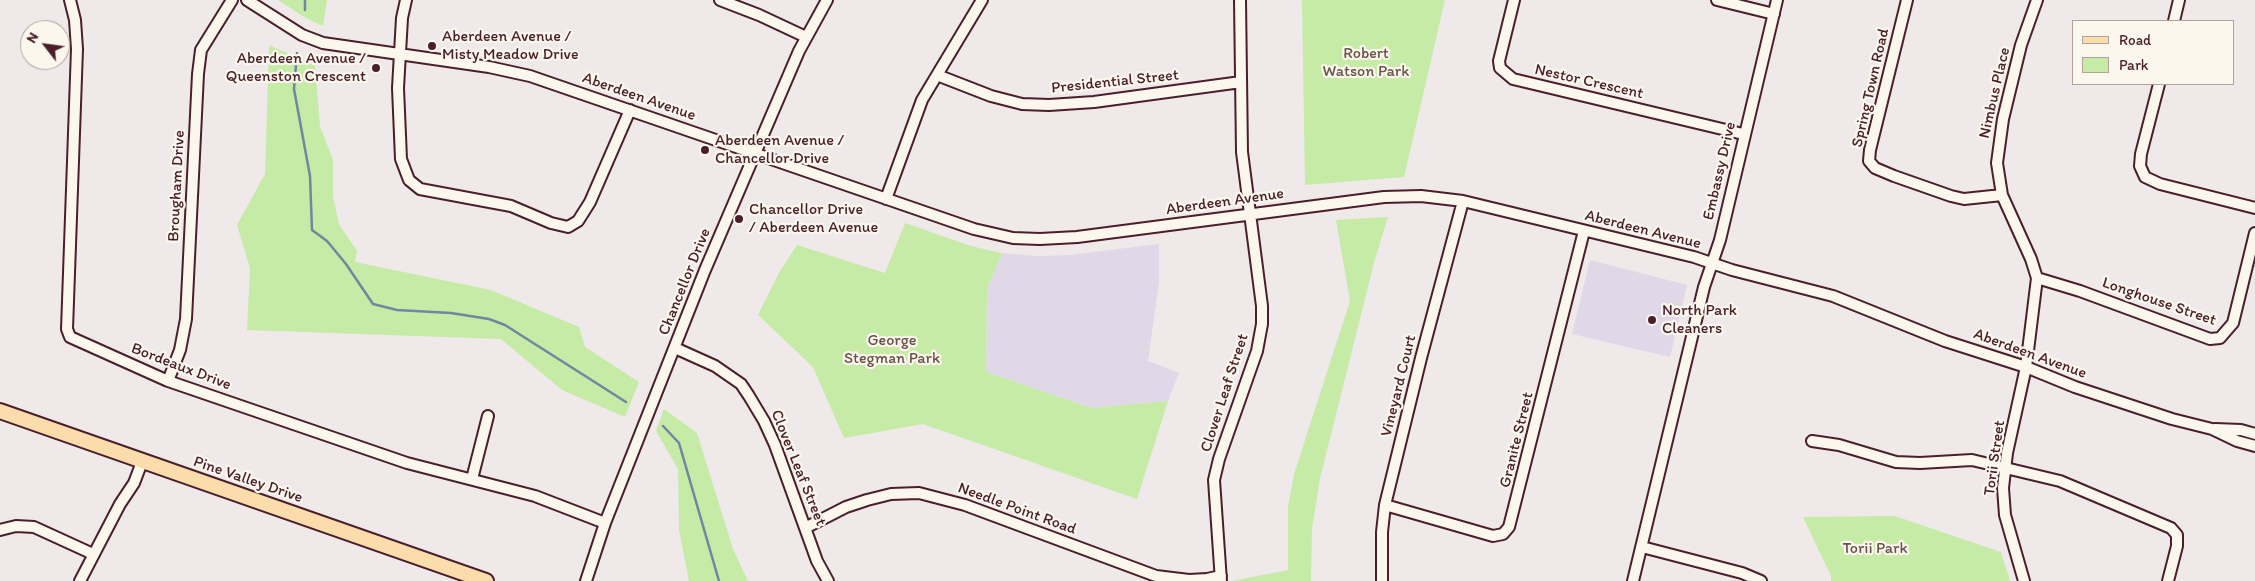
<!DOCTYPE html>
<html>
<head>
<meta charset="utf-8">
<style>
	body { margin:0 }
	#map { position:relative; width:2255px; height:581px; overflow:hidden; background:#efe9ea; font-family:Itim,sans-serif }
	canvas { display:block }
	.legend { position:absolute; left:2072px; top:20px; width:162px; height:65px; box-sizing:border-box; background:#fbf7ec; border:1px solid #b4a19f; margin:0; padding:6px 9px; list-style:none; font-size:15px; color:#4a1f2b }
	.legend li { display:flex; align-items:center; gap:10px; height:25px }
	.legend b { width:25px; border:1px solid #b4a19f }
	.north { position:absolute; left:20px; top:20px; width:50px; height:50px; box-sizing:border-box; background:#fbf7ec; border:1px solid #b4a19f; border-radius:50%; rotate:300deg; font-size:14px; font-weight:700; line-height:20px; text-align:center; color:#4a1f2b }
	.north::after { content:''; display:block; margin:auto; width:18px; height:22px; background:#4a1f2b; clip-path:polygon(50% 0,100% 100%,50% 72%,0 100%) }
</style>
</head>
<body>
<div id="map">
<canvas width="2255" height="581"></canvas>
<ul class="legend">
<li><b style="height:6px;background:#fbddab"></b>Road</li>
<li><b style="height:14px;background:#c5eba6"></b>Park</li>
</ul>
<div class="north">N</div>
</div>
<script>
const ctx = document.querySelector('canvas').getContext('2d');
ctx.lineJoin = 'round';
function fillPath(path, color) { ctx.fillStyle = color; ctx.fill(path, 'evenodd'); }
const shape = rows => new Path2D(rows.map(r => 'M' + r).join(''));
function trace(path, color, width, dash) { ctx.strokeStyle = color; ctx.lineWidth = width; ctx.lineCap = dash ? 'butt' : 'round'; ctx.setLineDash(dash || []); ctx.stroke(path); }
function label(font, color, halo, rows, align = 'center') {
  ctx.font = font + ' Itim,sans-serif'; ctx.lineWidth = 4.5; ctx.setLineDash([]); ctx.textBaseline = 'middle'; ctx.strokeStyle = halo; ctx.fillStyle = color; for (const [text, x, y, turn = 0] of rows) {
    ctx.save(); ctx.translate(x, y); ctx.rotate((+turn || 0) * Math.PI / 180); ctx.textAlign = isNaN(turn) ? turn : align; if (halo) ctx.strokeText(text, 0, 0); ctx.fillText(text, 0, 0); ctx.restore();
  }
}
fillPath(shape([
	[1159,244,1159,282,1148,361,1179,373,1168,401,1092,408,986,372,987,289,1002,253,1038,256,1069,255],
	[1590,260,1687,285,1670,357,1572,334]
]), '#e0d8e7');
fillPath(shape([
	[278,0,327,0,323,26,306,18],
	[1302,0,1445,0,1404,177,1305,185],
	[269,45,315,66,320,126,333,160,333,197,339,224,357,251,355,262,491,290,579,327,585,347,639,382,625,417,562,390,501,339,247,330,250,268,237,225,265,174],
	[1388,217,1375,259,1320,478,1312,528,1311,581,1232,581,1288,570,1288,507,1294,474,1350,301,1336,220],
	[905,223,971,246,1002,253,987,289,986,372,1092,408,1168,401,1137,499,923,424,844,438,813,367,758,315,780,271,797,245,885,273],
	[664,409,697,433,733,549,748,581,689,581,679,530,678,469,656,431],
	[1895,516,2001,552,2010,581,1831,581,1831,576,1803,517]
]), '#c5eba6');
trace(shape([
	[305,10,305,0],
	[297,53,294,89,310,176,312,230,327,241,346,264,373,304,397,310,451,313,489,319,505,325,626,402],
	[663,426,679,443,719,581]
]), '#72869f', 2.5);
const minor = shape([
	[70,0,75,20,77,49,67,329,70,337,168,381,407,463,535,496,605,523],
	[247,0,302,35,323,43,489,67,530,76,974,229,1013,238,1040,239,1077,237,1384,197,1421,196,1463,201,1694,257,1732,270,1833,296,1945,341,2026,367,2075,387,2172,419,2212,429,2237,441,2255,446],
	[406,0,402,18,398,88,401,159,409,180,420,189,511,206,551,223,568,227,578,221,590,202,630,110],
	[720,0,759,15,806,37],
	[1514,0,1499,61,1500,68,1513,79,1743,134],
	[1717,0,1774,14],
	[1907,0,1870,150,1869,161,1875,168,1894,176,1951,196,1964,199,2002,195],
	[2174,21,2179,0],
	[937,75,991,96,1022,104,1049,105,1094,102,1241,82],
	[2159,84,2141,154,2140,166,2145,177,2160,184,2255,208],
	[886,199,922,100,982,0],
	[2037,278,2080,291,2210,339,2220,338,2233,323,2255,233],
	[675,348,715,366,741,384,749,396,764,421,775,445,817,561,828,581],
	[168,381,180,350,186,319,198,74,201,50,232,0],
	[2215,429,2241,430,2255,434],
	[1812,441,1839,445,1896,462,1920,463,1972,460,2060,481,2171,528,2177,535,2177,546,2168,581],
	[472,479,488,416],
	[1385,505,1493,536,1503,534,1509,527,1584,231],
	[805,528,846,507,867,500,891,494,919,493,965,505,1156,576,1189,580,1207,579,1221,576],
	[0,530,16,526,34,527,93,554],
	[1642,547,1742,573,1761,581],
	[80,581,120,504,134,483,142,462],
	[586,581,605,523,705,270,799,51,827,0],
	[1221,581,1214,480,1219,459,1257,351,1262,324,1262,306,1242,152,1240,0],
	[1382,581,1382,532,1385,505,1421,358,1463,201],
	[1633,581,1704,287,1720,240,1777,0],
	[2024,581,2005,515,2003,488,2007,453,2026,367,2037,278,2031,259,2002,195,1997,163,2003,119,2021,45,2037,0]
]);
const major = shape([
	[0,411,486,581]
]);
trace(minor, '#4a1f2b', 14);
trace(major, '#4a1f2b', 18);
trace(minor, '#fbf7ec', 10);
trace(major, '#fbddab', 14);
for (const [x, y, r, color] of [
	[432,46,5,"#4a1f2b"],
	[376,68,5,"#4a1f2b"],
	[705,150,5,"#4a1f2b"],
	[739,219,5,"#4a1f2b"],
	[1652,320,5,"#4a1f2b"]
]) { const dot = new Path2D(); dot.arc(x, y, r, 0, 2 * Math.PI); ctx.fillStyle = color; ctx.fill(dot); trace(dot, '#fbf7ec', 2); }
label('16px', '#4a1f2b', '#fbf7ec', [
	["Aberdeen Avenue /",442,37],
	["Misty Meadow Drive",442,55],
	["Aberdeen Avenue /",366,59,"right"],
	["Queenston Crescent",366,77,"right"],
	["Aberdeen Avenue /",715,141],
	["Chancellor Drive",715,159],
	["Chancellor Drive",749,210],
	["/ Aberdeen Avenue",749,228],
	["North Park",1662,311],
	["Cleaners",1662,329]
], 'left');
label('16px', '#69524a', '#fbf7ec', [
	["Robert",1366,54],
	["Watson Park",1366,72],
	["George",892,341],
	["Stegman Park",892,359],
	["Torii Park",1875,549]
]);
label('16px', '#4a1f2b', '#fbf7ec', [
	["Presidential Street",1115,82,-6],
	["Nestor Crescent",1589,82,13],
	["Spring Town Road",1871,88,-77],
	["Nimbus Place",1995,93,-77],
	["Aberdeen Avenue",639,97,19],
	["Embassy Drive",1720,171,-77],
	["Brougham Drive",177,186,-87],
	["Aberdeen Avenue",1225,202,-8],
	["Aberdeen Avenue",1643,230,14],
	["Chancellor Drive",685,282,-68],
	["Longhouse Street",2159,302,19],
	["Aberdeen Avenue",2030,354,20],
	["Bordeaux Drive",181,367,21],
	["Vineyard Court",1399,386,-76],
	["Clover Leaf Street",1225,393,-72],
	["Granite Street",1517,440,-76],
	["Torii Street",1995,458,-82],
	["Clover Leaf Street",798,468,68],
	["Pine Valley Drive",248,480,19],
	["Needle Point Road",1017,509,20]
]);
</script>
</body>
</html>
